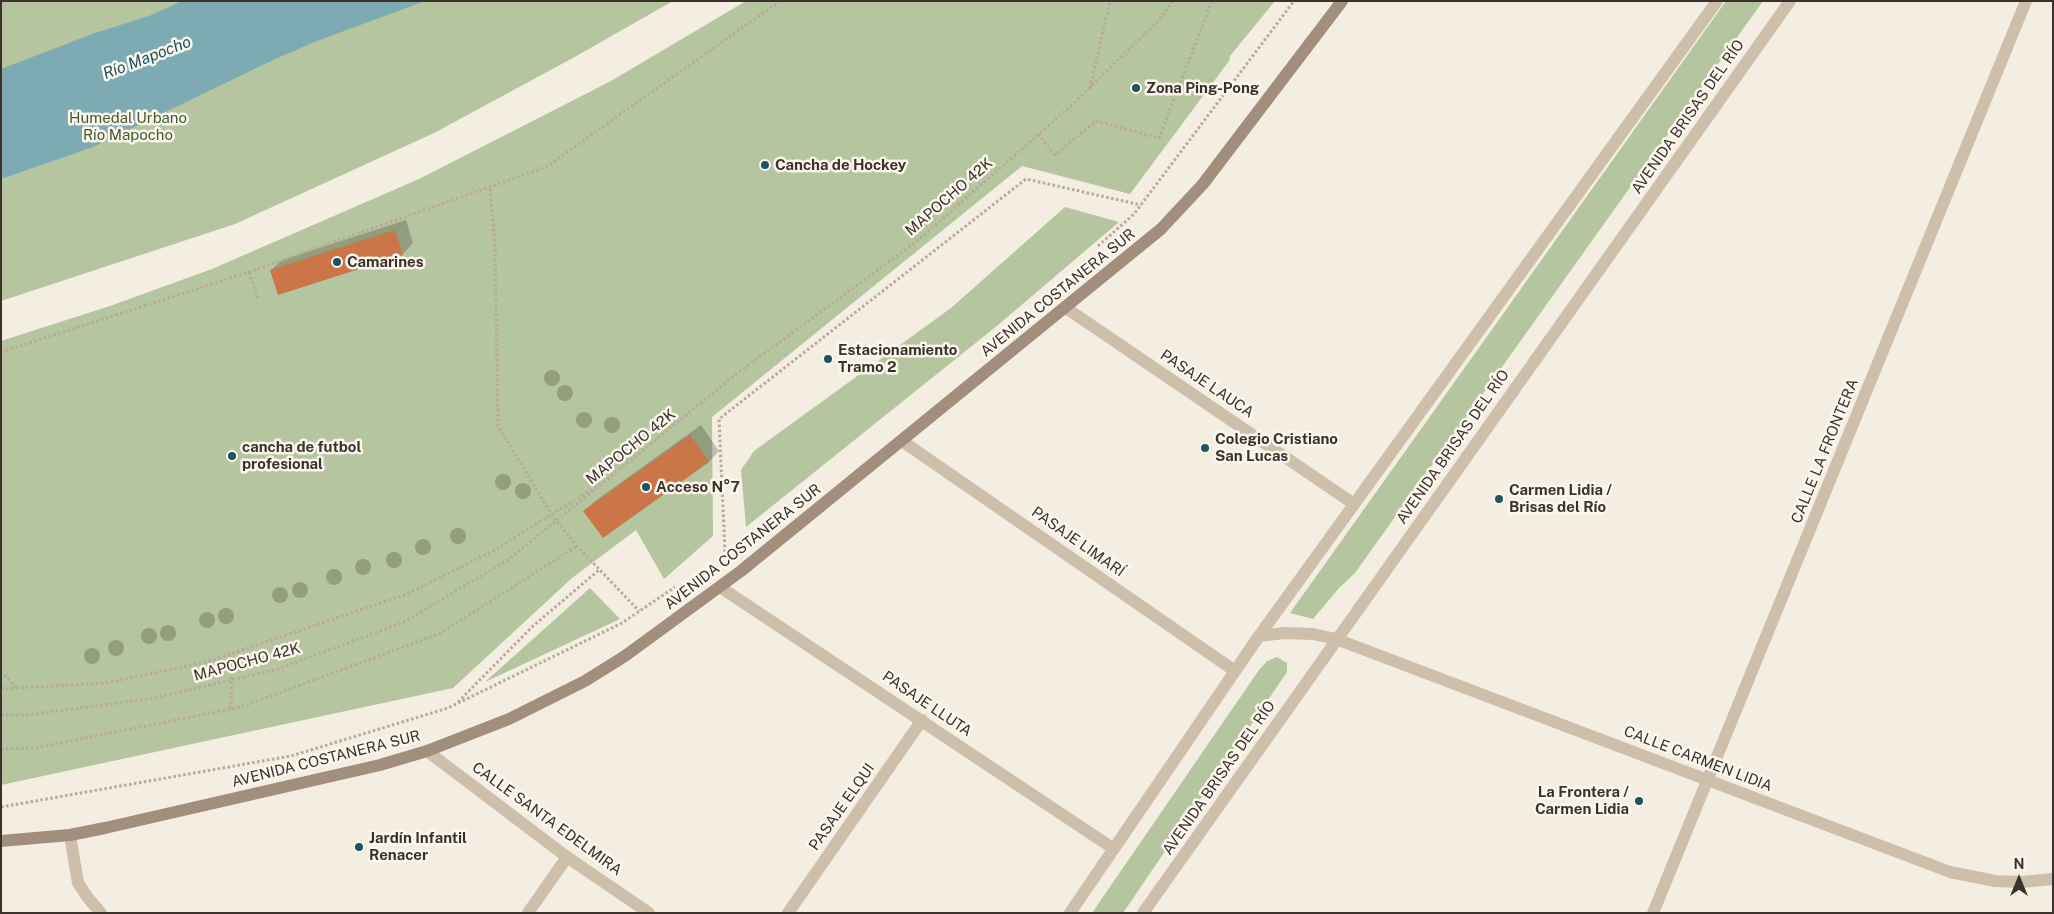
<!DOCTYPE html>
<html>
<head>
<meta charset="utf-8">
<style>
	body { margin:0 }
	#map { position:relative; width:2054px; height:914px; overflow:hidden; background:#f4ede1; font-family:"Public Sans",sans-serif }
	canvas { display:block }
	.frame { position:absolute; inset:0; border:2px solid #3b322b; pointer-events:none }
	.north { position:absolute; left:1994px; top:854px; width:50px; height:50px; -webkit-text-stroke:4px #fbf6ee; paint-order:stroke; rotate:0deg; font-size:14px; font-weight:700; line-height:20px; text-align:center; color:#3b322b }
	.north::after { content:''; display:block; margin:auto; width:18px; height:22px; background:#3b322b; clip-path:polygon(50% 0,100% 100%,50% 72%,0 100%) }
</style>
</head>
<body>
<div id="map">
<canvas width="2054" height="914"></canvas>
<div class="frame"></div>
<div class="north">N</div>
</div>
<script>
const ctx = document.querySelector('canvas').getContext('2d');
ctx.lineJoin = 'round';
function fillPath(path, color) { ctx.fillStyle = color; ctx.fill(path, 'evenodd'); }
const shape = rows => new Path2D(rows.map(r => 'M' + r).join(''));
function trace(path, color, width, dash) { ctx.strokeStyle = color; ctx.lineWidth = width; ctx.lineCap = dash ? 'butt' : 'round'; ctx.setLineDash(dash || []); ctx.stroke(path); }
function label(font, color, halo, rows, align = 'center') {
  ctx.font = font + ' "Public Sans",sans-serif'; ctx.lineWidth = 5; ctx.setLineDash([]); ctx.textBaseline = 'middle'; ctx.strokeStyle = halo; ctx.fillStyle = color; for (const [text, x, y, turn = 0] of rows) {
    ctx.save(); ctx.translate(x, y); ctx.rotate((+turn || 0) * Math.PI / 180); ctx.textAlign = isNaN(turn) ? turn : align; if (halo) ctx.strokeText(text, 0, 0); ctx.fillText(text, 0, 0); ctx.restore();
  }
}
fillPath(shape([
	[1,1,673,1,571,59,434,133,235,224,1,301],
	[746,1,1275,1,1230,56,1229,61,1130,194,1022,166,712,417,713,536,664,579,636,530,572,578,453,688,1,785,1,341,110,306,212,269,419,179,611,81],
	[1726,1,1763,1,1355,573,1339,588,1313,619,1290,613],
	[1065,207,1119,222,998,325,746,527,741,470,754,451,951,308],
	[590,588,620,619,485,682],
	[1277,657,1287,663,1287,672,1123,913,1092,913,1259,670,1267,661]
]), '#b4c59f');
fillPath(shape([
	[182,1,425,1,317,41,275,59,93,147,1,179,1,69,95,33,149,16]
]), '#7eabb3');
fillPath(shape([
	[406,220,413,243,403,254,279,293,271,270,282,260],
	[701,425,719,451,709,462,584,511,595,501]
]), '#0003');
fillPath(shape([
	[395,230,403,255,278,295,270,270],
	[690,435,709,462,603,538,583,511]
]), '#ca7649');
trace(shape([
	[1090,88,1110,1],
	[1038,134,1055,155,1096,121,1159,138,1212,1],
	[490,189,495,245,498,426,552,515,577,546,639,611],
	[1098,246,1134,214,1294,1],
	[249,272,258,299],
	[1,352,249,272,546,167,780,1],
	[725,552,719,419,1026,179,1141,205],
	[1,671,16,687],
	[1,689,106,683,210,661,407,594,493,551,596,487],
	[458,702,533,626,599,570],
	[231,709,232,653],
	[1,715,27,715,149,699,275,670,402,623,508,560,739,372,916,242,1073,104,1162,17,1173,1],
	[1,749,35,748,241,707,441,633,577,546],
	[1,807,291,756,448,708,622,623,675,587]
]), '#baa995', 3, [2.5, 2.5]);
trace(shape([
	[1259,636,1284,633,1313,634,1336,639]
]), '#cebfab', 12);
trace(shape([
	[1066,308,1354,504],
	[902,441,1235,671],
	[720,587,1114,849],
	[70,835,78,883,88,898,101,913],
	[528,913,567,857],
	[788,913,922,720],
	[1653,913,2026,1]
]), '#cebfab', 12);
trace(shape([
	[1336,639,1950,872,1995,881,2021,882,2053,879],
	[427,751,567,857,649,913],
	[1070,913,1259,636,1717,1],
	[1143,913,1790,1]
]), '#cebfab', 12);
trace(shape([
	[1,841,70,835,105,828,380,765,427,751,509,719,585,681,625,656,741,571,1161,229,1203,184,1342,1]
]), '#a28e7c', 12);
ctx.fillStyle = '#949d7e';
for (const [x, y] of [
	[552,378],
	[565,393],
	[584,420],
	[612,425],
	[503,482],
	[523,491],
	[458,536],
	[423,547],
	[394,560],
	[363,567],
	[334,577],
	[300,590],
	[280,595],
	[226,616],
	[207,620],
	[168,633],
	[149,636],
	[116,648],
	[92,656]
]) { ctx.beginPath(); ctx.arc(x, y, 8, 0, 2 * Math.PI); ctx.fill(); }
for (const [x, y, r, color] of [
	[1136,88,5,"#1e545f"],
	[765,165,5,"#1e545f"],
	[337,262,5,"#1e545f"],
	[828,359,5,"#1e545f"],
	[1205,448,5,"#1e545f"],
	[232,456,5,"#1e545f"],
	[646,487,5,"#1e545f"],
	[1499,499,5,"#1e545f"],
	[1639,801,5,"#1e545f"],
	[359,847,5,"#1e545f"]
]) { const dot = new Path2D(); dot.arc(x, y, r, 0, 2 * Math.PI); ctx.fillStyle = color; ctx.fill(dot); trace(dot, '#fbf6ee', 2); }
label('bold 15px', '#3b322b', '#fbf6ee', [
	["Zona Ping-Pong",1146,88],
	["Cancha de Hockey",775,165],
	["Camarines",347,262],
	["Estacionamiento",838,350],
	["Tramo 2",838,367],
	["Colegio Cristiano",1215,439],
	["San Lucas",1215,456],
	["cancha de futbol",242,447],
	["profesional",242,464],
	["Acceso N°7",656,487],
	["Carmen Lidia /",1509,490],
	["Brisas del Río",1509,507],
	["La Frontera /",1629,792,"right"],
	["Carmen Lidia",1629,809,"right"],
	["Jardín Infantil",369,838],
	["Renacer",369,855]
], 'left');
label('15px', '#3b322b', '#fbf6ee', [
	["AVENIDA BRISAS DEL RÍO",1688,117,-55],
	["MAPOCHO 42K",949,197,-41],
	["AVENIDA COSTANERA SUR",1058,293,-39],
	["PASAJE LAUCA",1207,384,34],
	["MAPOCHO 42K",631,447,-39],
	["AVENIDA BRISAS DEL RÍO",1453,447,-55],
	["CALLE LA FRONTERA",1825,451,-68],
	["PASAJE LIMARÍ",1078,542,35],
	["AVENIDA COSTANERA SUR",743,547,-38],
	["MAPOCHO 42K",247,662,-15],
	["PASAJE LLUTA",927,704,34],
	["AVENIDA COSTANERA SUR",326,759,-14],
	["CALLE CARMEN LIDIA",1698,759,21],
	["AVENIDA BRISAS DEL RÍO",1219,778,-55],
	["PASAJE ELQUI",842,807,-55],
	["CALLE SANTA EDELMIRA",547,819,36]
]);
label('15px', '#455b2d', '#fbf6ee', [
	["Humedal Urbano",128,118],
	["Río Mapocho",128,135]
]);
label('italic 16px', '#1e545f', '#fbf6ee', [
	["Río Mapocho",147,58,-21]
]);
</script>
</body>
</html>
